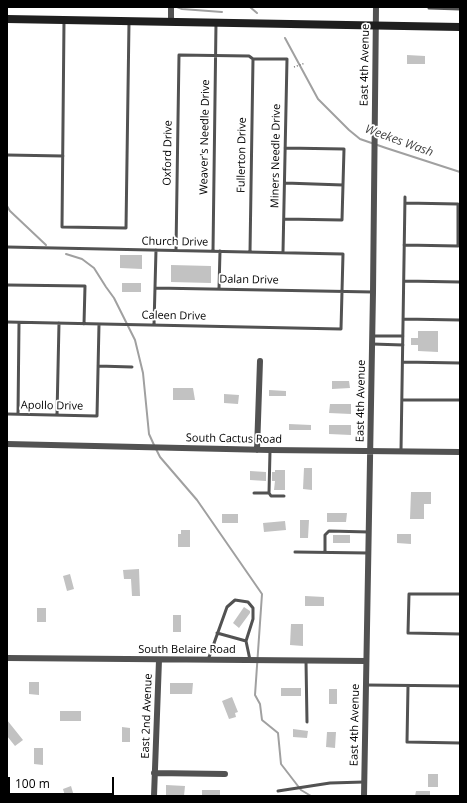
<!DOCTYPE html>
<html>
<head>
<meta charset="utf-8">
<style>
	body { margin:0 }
	#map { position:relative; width:467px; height:803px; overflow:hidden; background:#fff; font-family:"Open Sans",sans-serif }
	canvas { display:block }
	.frame { position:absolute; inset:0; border:8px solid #000; pointer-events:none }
	.scale { position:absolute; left:8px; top:777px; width:106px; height:18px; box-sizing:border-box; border:2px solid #000; border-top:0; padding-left:5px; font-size:12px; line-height:14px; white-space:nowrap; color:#000; -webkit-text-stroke:3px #fff; paint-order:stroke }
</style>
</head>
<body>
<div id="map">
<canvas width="467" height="803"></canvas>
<div class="frame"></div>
<div class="scale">100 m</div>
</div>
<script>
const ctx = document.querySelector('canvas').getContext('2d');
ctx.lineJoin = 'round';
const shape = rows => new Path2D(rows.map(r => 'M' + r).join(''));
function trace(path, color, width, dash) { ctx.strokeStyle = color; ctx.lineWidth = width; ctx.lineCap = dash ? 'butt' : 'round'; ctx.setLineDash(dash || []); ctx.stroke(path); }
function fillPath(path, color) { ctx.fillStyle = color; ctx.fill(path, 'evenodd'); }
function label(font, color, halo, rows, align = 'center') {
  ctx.font = font + ' "Open Sans",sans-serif'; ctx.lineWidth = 3.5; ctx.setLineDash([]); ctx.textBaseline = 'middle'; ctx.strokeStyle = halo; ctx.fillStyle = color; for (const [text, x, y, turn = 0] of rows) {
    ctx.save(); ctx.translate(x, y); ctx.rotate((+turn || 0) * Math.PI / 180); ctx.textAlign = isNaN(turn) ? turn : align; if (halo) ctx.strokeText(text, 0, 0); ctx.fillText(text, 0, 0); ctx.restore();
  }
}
trace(shape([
	[177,7,182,9,222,12],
	[250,7,257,13],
	[285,38,318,99,349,130,360,139,386,148,460,172],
	[7,206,10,211,46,245],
	[66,254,82,259,94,268,106,287,114,298,135,340,143,373,149,434,154,445],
	[156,449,160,457,197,500,262,594,255,695,260,704,262,720,278,733,281,764,301,790,311,796]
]), '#a0a0a0', 2);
fillPath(shape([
	[407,55,425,56,425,64,407,64],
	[120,255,142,255,142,269,120,268],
	[171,265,211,266,211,283,171,282],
	[122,283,141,283,141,292,122,292],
	[418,331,438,331,438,352,418,351,418,345,411,345,411,338,418,338],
	[332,381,349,381,350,388,332,389],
	[173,388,193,388,195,400,173,400],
	[269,390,286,391,286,396,269,396],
	[224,394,239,395,238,404,224,403],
	[330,404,351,404,351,414,329,413],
	[289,424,311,425,311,430,289,430],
	[329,425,351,425,351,435,329,434],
	[304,468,312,468,312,490,303,489],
	[275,470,285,470,285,490,274,490,275,481,272,481,272,472,275,472],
	[250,471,266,472,266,481,250,480],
	[411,492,431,492,431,504,424,504,424,519,410,519],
	[327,513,347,513,346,522,327,522],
	[222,514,238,514,238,523,222,523],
	[300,520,309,520,308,538,300,538],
	[285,521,286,530,264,532,263,523],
	[181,530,190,530,190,547,178,547,178,534,181,534],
	[397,534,411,534,411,544,397,543],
	[333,535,350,535,350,543,333,543],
	[139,569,140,596,132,596,131,579,124,579,123,570],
	[70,574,74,589,67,591,63,576],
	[305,596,324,597,324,606,305,606],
	[244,607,250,611,250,613,239,628,233,623],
	[37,608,46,608,46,622,37,622],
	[173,615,181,615,181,632,173,632],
	[291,624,303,624,303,646,290,645],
	[29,682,39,682,39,695,29,694],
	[170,683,193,683,192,694,170,694],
	[281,688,301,688,301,696,281,696],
	[329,689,337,689,337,704,329,704],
	[232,697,238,712,235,713,236,717,229,719,222,701],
	[60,711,81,711,81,721,60,721],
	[7,720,23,740,15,746,7,736],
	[122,727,130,728,130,742,122,742],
	[293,729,308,731,307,738,293,737],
	[327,732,336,732,335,748,326,747],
	[34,748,43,748,43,765,34,764],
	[428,774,438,774,438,787,428,787],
	[166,785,185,786,184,796,166,796],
	[71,786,74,796,65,796,63,789],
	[202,790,220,790,220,796,202,796],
	[416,791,430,791,430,796,415,796]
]), '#c2c2c2');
trace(shape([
	[294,67,305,63]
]), '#747474', 1.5, [1, 2]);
trace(shape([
	[429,8,460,9],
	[64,21,62,227,126,228,129,22],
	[7,155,63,156],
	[285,183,343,185],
	[405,203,458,204,458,246],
	[284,219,342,220,344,149,285,148],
	[404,245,458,246],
	[7,247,343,254,341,329,7,322],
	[176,250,179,55,249,56,253,59,287,59,283,252],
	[213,251,216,23],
	[250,252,253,59],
	[404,281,460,282],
	[7,285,85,286,84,324],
	[155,288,373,292],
	[219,289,220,251],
	[403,319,460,320],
	[154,325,156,250],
	[373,336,403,336],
	[372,344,403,345],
	[403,362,460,363],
	[98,366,132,367],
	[402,400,460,400],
	[7,414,97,416,99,324],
	[18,414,19,323],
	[57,415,59,323],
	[401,451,405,197],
	[254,493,269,493,271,496,284,496],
	[269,493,270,451],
	[295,552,368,553],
	[325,552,325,535,329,531,369,532],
	[460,594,409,594,408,633,460,634],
	[217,633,246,641],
	[208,660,227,607,235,600,248,602,253,608,253,619,246,641,250,660],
	[306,661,307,722],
	[366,685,460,686],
	[408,686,407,742,460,743],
	[278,791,330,783,364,782]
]), '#525252', 3);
trace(shape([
	[171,21,171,7],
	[7,444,270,450,460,452],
	[257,450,260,361],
	[7,658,366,661],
	[154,773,225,774],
	[154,796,159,660],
	[364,796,373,292,376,7]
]), '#525252', 6);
trace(shape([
	[7,19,460,27]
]), '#1f1f1f', 8);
label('11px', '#000', '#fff', [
	["East 4th Avenue",365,65,-89],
	["Weaver's Needle Drive",205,137,-89],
	["Oxford Drive",168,153,-89],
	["Fullerton Drive",242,155,-89],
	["Miners Needle Drive",276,156,-89],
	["Church Drive",175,242,1],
	["Dalan Drive",249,280,1],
	["Caleen Drive",174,316,1],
	["East 4th Avenue",361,401,-89],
	["Apollo Drive",52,406,1],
	["South Cactus Road",234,439,1],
	["South Belaire Road",187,650],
	["East 2nd Avenue",147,716,-88],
	["East 4th Avenue",355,725,-89]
]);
label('italic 12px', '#414141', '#fff', [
	["Weekes Wash",399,141,20]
]);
</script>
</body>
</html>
